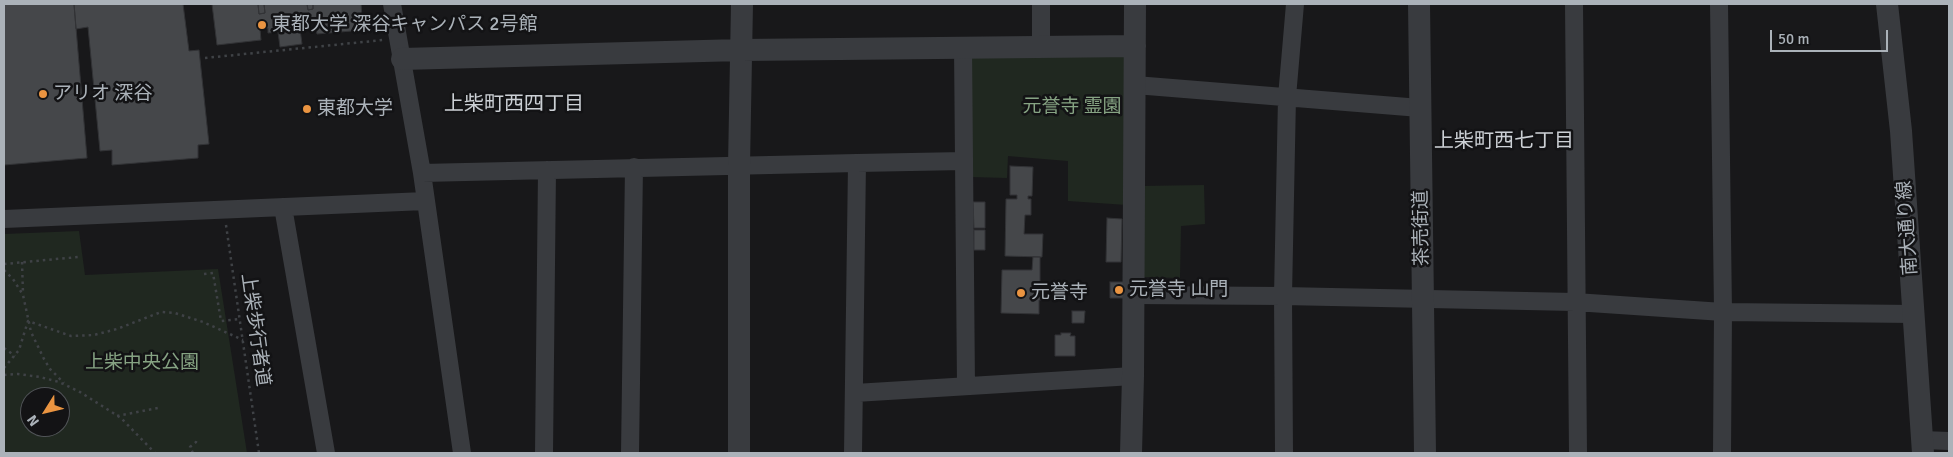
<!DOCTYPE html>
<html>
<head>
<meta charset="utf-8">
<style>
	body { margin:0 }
	#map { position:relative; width:1953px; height:457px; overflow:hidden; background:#18181a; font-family:Signika,sans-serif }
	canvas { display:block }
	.frame { position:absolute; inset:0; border:5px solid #abb2b9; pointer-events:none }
	.north { position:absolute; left:20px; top:387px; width:50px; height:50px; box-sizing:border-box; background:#131315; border:1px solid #505357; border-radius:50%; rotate:234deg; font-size:14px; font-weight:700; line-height:20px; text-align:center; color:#abb2b9 }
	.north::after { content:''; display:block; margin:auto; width:18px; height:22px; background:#ea9441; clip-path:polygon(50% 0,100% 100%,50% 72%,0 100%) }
	.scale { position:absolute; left:1770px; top:30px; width:118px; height:22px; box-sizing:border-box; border:2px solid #abb2b9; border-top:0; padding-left:6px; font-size:15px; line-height:18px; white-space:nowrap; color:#abb2b9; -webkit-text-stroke:4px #131315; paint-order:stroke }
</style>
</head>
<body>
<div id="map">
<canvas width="1953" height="457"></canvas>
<div class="frame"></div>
<div class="north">N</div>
<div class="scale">50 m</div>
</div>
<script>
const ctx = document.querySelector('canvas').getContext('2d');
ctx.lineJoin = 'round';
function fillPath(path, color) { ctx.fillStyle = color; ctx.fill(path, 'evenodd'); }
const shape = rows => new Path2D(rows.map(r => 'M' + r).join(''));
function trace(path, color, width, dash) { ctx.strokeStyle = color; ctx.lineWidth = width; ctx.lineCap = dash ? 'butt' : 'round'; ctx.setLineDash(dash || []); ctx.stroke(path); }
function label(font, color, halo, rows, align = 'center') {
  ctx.font = font + ' Signika,"Noto Sans JP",sans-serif'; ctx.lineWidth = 5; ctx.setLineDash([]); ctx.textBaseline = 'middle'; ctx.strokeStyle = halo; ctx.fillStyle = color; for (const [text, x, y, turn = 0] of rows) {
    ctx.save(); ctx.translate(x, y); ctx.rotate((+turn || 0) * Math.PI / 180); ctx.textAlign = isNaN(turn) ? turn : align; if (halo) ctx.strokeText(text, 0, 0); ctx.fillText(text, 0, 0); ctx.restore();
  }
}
fillPath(shape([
	[1127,53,1127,205,1068,201,1068,161,1008,156,1007,178,971,177,970,55],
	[1204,185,1205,224,1181,226,1180,278,1140,277,1141,186],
	[79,231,85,275,218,269,247,453,4,453,4,234],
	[30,397,60,397,60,427,30,427]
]), '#202820');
const building = shape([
	[4,4,74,4,87,158,4,165,4,4],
	[74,4,183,4,189,51,199,50,209,144,198,145,198,158,112,165,112,150,100,151,88,27,76,29,74,4],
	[212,4,258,4,259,14,265,13,264,4,307,4,308,10,313,9,313,4,361,4,363,30,317,34,315,21,310,22,311,28,300,29,302,44,280,47,278,32,268,33,268,28,260,29,261,40,217,45,212,4],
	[258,4,264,4,265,13,259,14,258,4],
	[307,4,313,4,313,9,308,10,307,4],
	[1010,166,1033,167,1032,196,1028,196,1028,199,1031,199,1031,215,1025,215,1024,234,1043,234,1042,257,1005,256,1006,199,1017,199,1017,195,1010,195,1010,166],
	[973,202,985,202,985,228,974,228,973,202],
	[1107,218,1122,219,1121,262,1106,262,1107,218],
	[974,230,985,230,985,250,974,250,974,230],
	[1033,257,1040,257,1040,285,1047,285,1047,300,1039,300,1039,314,1001,313,1002,270,1032,270,1033,257],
	[1110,282,1127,282,1127,298,1110,298,1110,282],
	[1072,311,1085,311,1084,323,1072,323,1072,311],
	[1061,333,1071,333,1070,336,1075,336,1075,356,1055,356,1055,335,1061,335,1061,333]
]);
fillPath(building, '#45474a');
trace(building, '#323336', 1);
trace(shape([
	[205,58,383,40],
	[226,225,259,453],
	[22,262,23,293],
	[4,264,78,257],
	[4,270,13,279,23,295,31,332,44,359,50,369,64,383],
	[204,274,213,273,221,321,240,319],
	[4,348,15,356],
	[4,368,19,350,28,321,71,336,94,335,117,329,161,312,175,313,203,322,243,340],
	[4,375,18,374,40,377,59,382,80,392,121,418,155,453],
	[117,416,158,408],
	[193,453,190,447,196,442,197,437]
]), '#3f4246', 2.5, [2.5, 4]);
trace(shape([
	[392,4,422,173,462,453],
	[1574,4,1578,453],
	[1719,4,1723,312,1722,453],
	[963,47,966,386],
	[1041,47,1041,4],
	[1135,85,1420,108],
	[857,163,964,161],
	[422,173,857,163,853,453],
	[283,207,326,453],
	[4,219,425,201],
	[1133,295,1283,296,1575,302,1723,312,1914,314],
	[855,393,1133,376],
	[1922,440,1949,441],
	[544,453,547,170],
	[630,453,634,167],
	[1284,453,1283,296,1287,97,1295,4]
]), '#393b3f', 18);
trace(shape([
	[1419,4,1425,453],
	[1887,4,1901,131,1923,453],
	[402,59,741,50,1135,46],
	[739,453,739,165,742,4],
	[1131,453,1133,376,1135,4]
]), '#393b3f', 22);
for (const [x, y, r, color] of [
	[262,25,5,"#ea9441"],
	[43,94,5,"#ea9441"],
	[307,109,5,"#ea9441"],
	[1119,290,5,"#ea9441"],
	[1021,293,5,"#ea9441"]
]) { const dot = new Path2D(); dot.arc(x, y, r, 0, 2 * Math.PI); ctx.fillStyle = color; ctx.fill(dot); trace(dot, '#131315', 2); }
label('19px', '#abb2b9', '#131315', [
	["東都大学 深谷キャンパス 2号館",272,25],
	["アリオ 深谷",53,94],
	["東都大学",317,109],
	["元誉寺 山門",1129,290],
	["元誉寺",1031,293]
], 'left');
label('19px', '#86a383', '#131315', [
	["元誉寺 霊園",1072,107],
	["上柴中央公園",142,363]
]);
label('19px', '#abb2b9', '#131315', [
	["茶売街道",1422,228,-91],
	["南大通り線",1908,228,-94],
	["上柴歩行者道",255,330,82]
]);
label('20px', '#ccd0d5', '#131315', [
	["上柴町西四丁目",514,105],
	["上柴町西七丁目",1504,142]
]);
</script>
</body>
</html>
